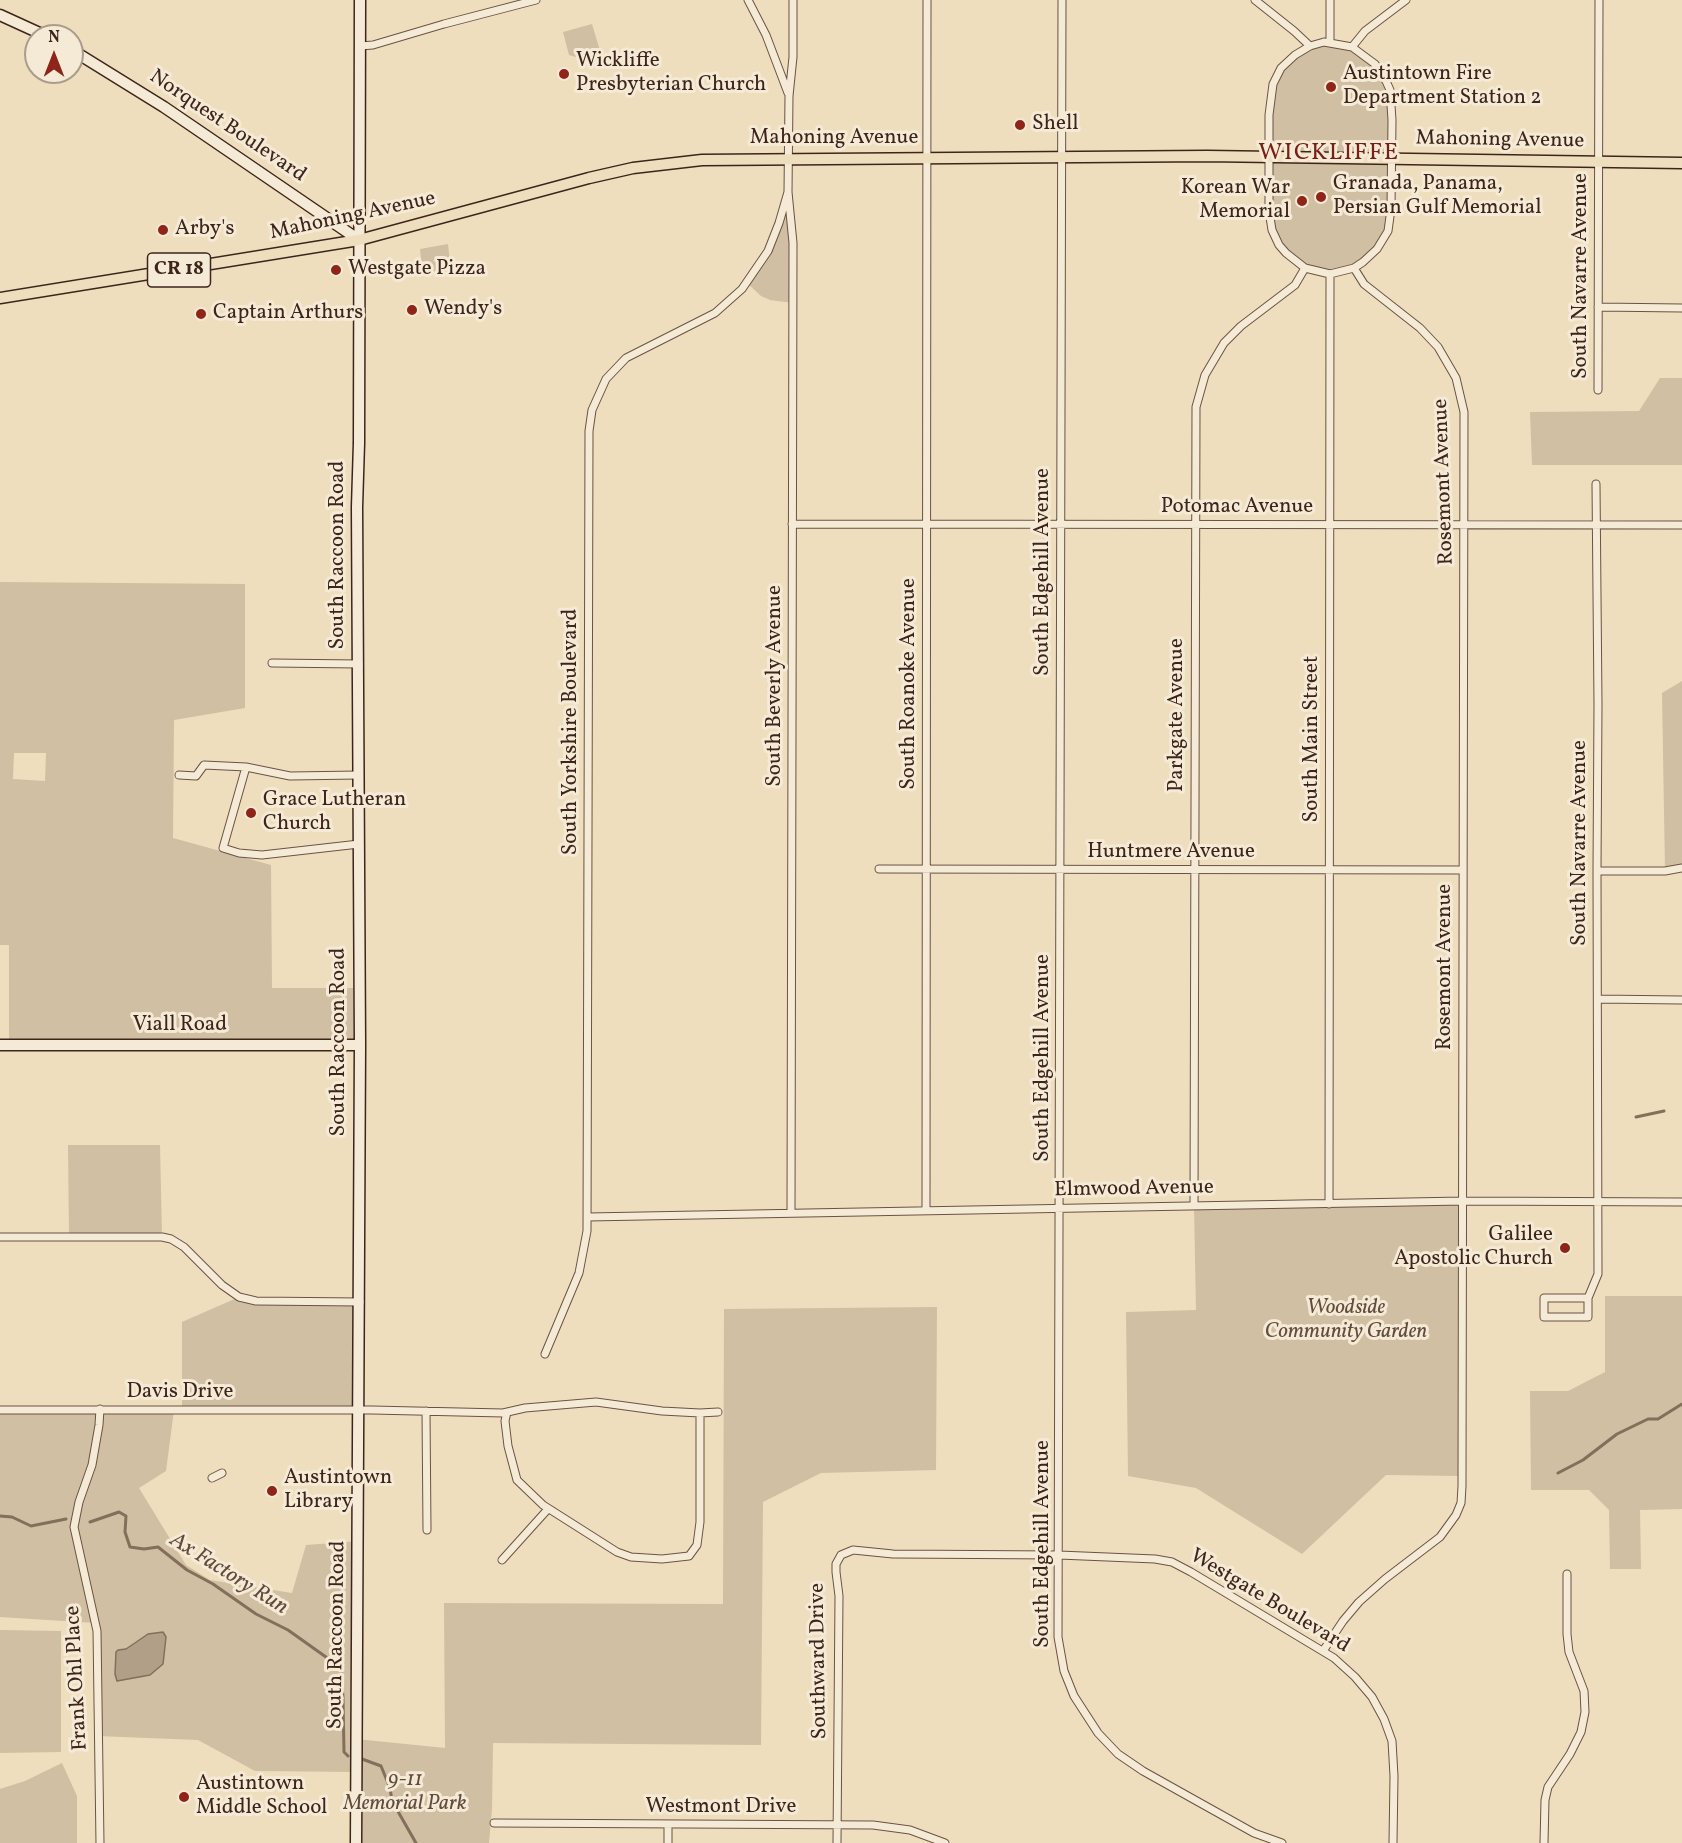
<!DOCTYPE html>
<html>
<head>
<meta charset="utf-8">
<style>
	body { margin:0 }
	#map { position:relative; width:1682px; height:1843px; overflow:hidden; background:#eedebe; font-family:Vollkorn,serif }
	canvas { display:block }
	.north { position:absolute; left:24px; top:24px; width:60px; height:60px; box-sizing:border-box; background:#f4ead5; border:2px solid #ab9b8b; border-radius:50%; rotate:0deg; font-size:16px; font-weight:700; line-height:24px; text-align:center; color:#3e251c }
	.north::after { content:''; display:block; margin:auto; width:21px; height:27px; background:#8f2418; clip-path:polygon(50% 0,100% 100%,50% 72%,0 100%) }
</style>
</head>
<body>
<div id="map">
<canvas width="1682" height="1843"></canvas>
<div class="north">N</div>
</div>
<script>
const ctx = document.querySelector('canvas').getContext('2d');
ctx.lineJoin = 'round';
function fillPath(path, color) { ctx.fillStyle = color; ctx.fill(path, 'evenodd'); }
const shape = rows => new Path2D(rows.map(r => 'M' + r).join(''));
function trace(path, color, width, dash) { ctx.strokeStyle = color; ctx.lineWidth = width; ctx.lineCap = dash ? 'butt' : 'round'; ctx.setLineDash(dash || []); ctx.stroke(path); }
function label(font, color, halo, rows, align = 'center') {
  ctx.font = font + ' Vollkorn,serif'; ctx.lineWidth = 6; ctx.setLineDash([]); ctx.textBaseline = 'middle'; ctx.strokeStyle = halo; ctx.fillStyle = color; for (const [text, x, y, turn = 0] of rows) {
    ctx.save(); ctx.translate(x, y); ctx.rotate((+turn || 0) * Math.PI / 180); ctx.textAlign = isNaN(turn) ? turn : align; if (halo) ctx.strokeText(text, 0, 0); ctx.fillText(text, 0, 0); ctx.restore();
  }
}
fillPath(shape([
	[592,24,601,54,580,61,579,58,569,55,563,32],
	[1330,42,1365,55,1390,90,1391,209,1383,242,1354,268,1321,273,1286,253,1270,221,1273,84,1295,55],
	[788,192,793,303,770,300,761,296,747,283,763,260],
	[448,244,451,271,439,273,422,267,420,249],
	[1660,378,1682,378,1682,465,1532,465,1530,412,1639,411],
	[0,582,245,584,245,708,174,720,173,838,271,865,272,988,360,988,360,1045,9,1045,9,945,0,945],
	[14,753,46,753,45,781,13,779],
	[1682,681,1682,868,1665,871,1662,693],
	[68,1145,160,1145,162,1237,69,1236],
	[1463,1201,1462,1476,1386,1475,1302,1554,1196,1488,1128,1476,1126,1312,1196,1310,1194,1206],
	[1605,1296,1682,1296,1682,1509,1640,1510,1641,1569,1610,1569,1609,1510,1589,1490,1531,1490,1530,1391,1568,1391,1605,1372],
	[239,1297,249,1300,360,1302,359,1410,182,1410,182,1322],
	[937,1307,936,1470,821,1473,763,1502,761,1745,493,1743,492,1809,489,1843,356,1843,356,1772,255,1771,198,1740,97,1736,95,1623,0,1617,0,1410,174,1410,166,1471,139,1488,186,1565,210,1580,292,1593,306,1545,359,1541,356,1739,445,1748,444,1603,723,1604,724,1309],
	[135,1642,115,1674,118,1650,126,1650],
	[0,1630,61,1631,61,1752,0,1753],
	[62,1763,77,1796,77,1843,0,1843,0,1789,25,1781]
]), '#d0bfa2');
const water = shape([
	[163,1632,166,1637,163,1664,150,1675,117,1681,115,1674,116,1652,118,1650,126,1649,148,1634,163,1632]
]);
fillPath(water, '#b29f87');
trace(water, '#846e5c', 1.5);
trace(shape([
	[1636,1117,1664,1111],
	[1558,1473,1583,1460,1617,1434,1648,1419,1658,1419,1682,1404],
	[0,1516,12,1517,31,1526,66,1519],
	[90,1522,119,1512,126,1516,125,1532,130,1547,144,1549,158,1547,187,1570,213,1584,256,1614,288,1630,333,1662],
	[341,1668,343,1698,344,1752,348,1756],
	[362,1759,381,1766,390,1788,392,1801,416,1843]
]), '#846e5c', 3);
const street = shape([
	[748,0,766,35,788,93],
	[1062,0,1058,1637,1064,1671,1074,1696,1098,1733,1118,1754,1143,1771,1254,1833,1282,1843],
	[1255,0,1294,31,1310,46],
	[1324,42,1352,47,1375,64,1386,81,1390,90,1392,120,1391,209,1388,231,1377,249,1363,262,1354,268,1330,274,1305,268,1286,253,1279,245,1272,230,1269,211,1269,115,1273,84,1281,68,1295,55,1310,46,1324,42],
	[1330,42,1330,0],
	[360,46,373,45,444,24,536,0],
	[1352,47,1365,31,1406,0],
	[1598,307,1682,308],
	[1598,390,1599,0],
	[792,524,1682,525],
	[272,663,359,664],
	[179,775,196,776,204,765,246,767],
	[359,844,262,855,239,853,223,848,246,767,290,776,359,775],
	[879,869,1463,870],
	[1597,871,1665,871,1682,868],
	[1598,999,1682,1000],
	[1329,1204,1330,274],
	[1194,1206,1196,407,1205,375,1224,343,1241,326,1295,285,1305,268],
	[926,1211,927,0],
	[791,1213,793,243,788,192,789,96,793,57,793,0],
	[588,1217,1463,1201,1682,1202],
	[0,1237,162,1237,171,1239,184,1247,222,1285,239,1297,256,1301,360,1302],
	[1588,1298,1544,1298,1544,1317,1588,1317,1588,1298,1598,1274,1597,871,1598,705,1596,484],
	[545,1354,579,1273,587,1231,589,431,592,410,606,379,626,358,715,313,742,289,768,251,779,223,788,192],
	[100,1409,99,1425,92,1465,79,1502,74,1527,97,1631,100,1843],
	[0,1410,372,1410,503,1413,525,1408,596,1402,662,1411,700,1413,700,1522,697,1545,689,1556,662,1559,631,1557,617,1552,543,1505,517,1480,508,1446,505,1421,507,1412],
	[426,1411,427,1530],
	[700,1413,718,1412],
	[212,1478,222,1473],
	[502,1560,548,1509],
	[1323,1651,1343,1621,1359,1602,1385,1579,1440,1537,1456,1515,1461,1503,1462,1486,1464,412,1456,378,1438,347,1420,328,1364,284,1354,268],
	[494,1823,873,1825,910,1830,945,1843],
	[668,1843,668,1824],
	[837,1843,839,1596,836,1572,836,1564,841,1555,853,1550,893,1554,1059,1555,1155,1559,1172,1562,1191,1572,1334,1658,1355,1677,1372,1697,1384,1719,1392,1741,1394,1776,1393,1843],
	[1544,1843,1545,1800,1548,1787,1570,1754,1581,1732,1585,1712,1584,1691,1569,1652,1567,1634,1567,1574]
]);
const secondary = shape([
	[0,15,46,36],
	[72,50,164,107,359,240],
	[0,1045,360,1045],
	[356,1843,360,1045,357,507,359,443,360,0]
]);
const primary = shape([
	[0,298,359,240,589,178,633,168,702,160,1207,156,1682,163]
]);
trace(street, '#6a5344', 9);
trace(secondary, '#3e251c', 13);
trace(primary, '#3e251c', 13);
trace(street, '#f4ead5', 7);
trace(secondary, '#f4ead5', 10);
trace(primary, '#eedebe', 10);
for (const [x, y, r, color] of [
	[564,74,6,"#8f2418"],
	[1331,87,6,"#8f2418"],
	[1020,125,6,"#8f2418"],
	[1321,197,6,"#8f2418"],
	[1302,201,6,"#8f2418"],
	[163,230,6,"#8f2418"],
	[336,270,6,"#8f2418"],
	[412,310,6,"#8f2418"],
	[201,314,6,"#8f2418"],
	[251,813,6,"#8f2418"],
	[1565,1248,6,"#8f2418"],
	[272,1491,6,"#8f2418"],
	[184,1797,6,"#8f2418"]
]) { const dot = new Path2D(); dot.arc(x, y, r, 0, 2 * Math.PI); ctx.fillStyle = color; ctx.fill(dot); trace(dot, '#f4ead5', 2); }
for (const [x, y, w] of [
	[179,270,63]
]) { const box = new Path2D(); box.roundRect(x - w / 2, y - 17, w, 34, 4.5); ctx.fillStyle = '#f4ead5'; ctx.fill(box); trace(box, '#3e251c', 1.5); }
label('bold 20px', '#3e251c', null, [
	["CR 18",179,270]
]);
label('21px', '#3e251c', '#f4ead5', [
	["Wickliffe",576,62],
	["Presbyterian Church",576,86],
	["Austintown Fire",1343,75],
	["Department Station 2",1343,99],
	["Shell",1032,125],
	["Granada, Panama,",1333,185],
	["Persian Gulf Memorial",1333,209],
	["Korean War",1290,189,"right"],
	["Memorial",1290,213,"right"],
	["Arby's",175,230],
	["Westgate Pizza",348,270],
	["Wendy's",424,310],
	["Captain Arthurs",213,314],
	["Grace Lutheran",263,801],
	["Church",263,825],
	["Galilee",1553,1236,"right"],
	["Apostolic Church",1553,1260,"right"],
	["Austintown",284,1479],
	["Library",284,1503],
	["Austintown",196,1785],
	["Middle School",196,1809]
], 'left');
label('21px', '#3e251c', '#f4ead5', [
	["Norquest Boulevard",227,127,34],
	["Mahoning Avenue",834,139],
	["Mahoning Avenue",1500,141,1],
	["Mahoning Avenue",353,217,-12],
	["South Navarre Avenue",1582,276,-90],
	["Rosemont Avenue",1445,482,-92],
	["Potomac Avenue",1237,508],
	["South Raccoon Road",339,555,-90],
	["South Edgehill Avenue",1044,572,-90],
	["South Roanoke Avenue",910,684,-90],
	["South Beverly Avenue",776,686,-90],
	["Parkgate Avenue",1178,715,-90],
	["South Yorkshire Boulevard",572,732,-90],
	["South Main Street",1313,739,-90],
	["South Navarre Avenue",1581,843,-90],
	["Huntmere Avenue",1171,853],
	["Rosemont Avenue",1446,967,-90],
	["Viall Road",180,1026],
	["South Raccoon Road",340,1042,-90],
	["South Edgehill Avenue",1044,1058,-90],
	["Elmwood Avenue",1134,1190,-1],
	["Davis Drive",180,1393],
	["South Edgehill Avenue",1044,1544,-90],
	["Westgate Boulevard",1269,1602,31],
	["South Raccoon Road",338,1635,-89],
	["Southward Drive",820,1661,-91],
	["Frank Ohl Place",78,1678,-93],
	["Westmont Drive",721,1808]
]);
label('italic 21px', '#624c3e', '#f4ead5', [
	["Woodside",1346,1309],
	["Community Garden",1346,1333],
	["9-11",405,1781],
	["Memorial Park",405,1805]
]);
label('italic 22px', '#614a3c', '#f4ead5', [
	["Ax Factory Run",228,1575,32]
]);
ctx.letterSpacing = '1.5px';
label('24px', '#7a1f14', '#f4ead5', [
	["WICKLIFFE",1329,155]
]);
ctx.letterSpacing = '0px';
</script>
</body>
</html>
